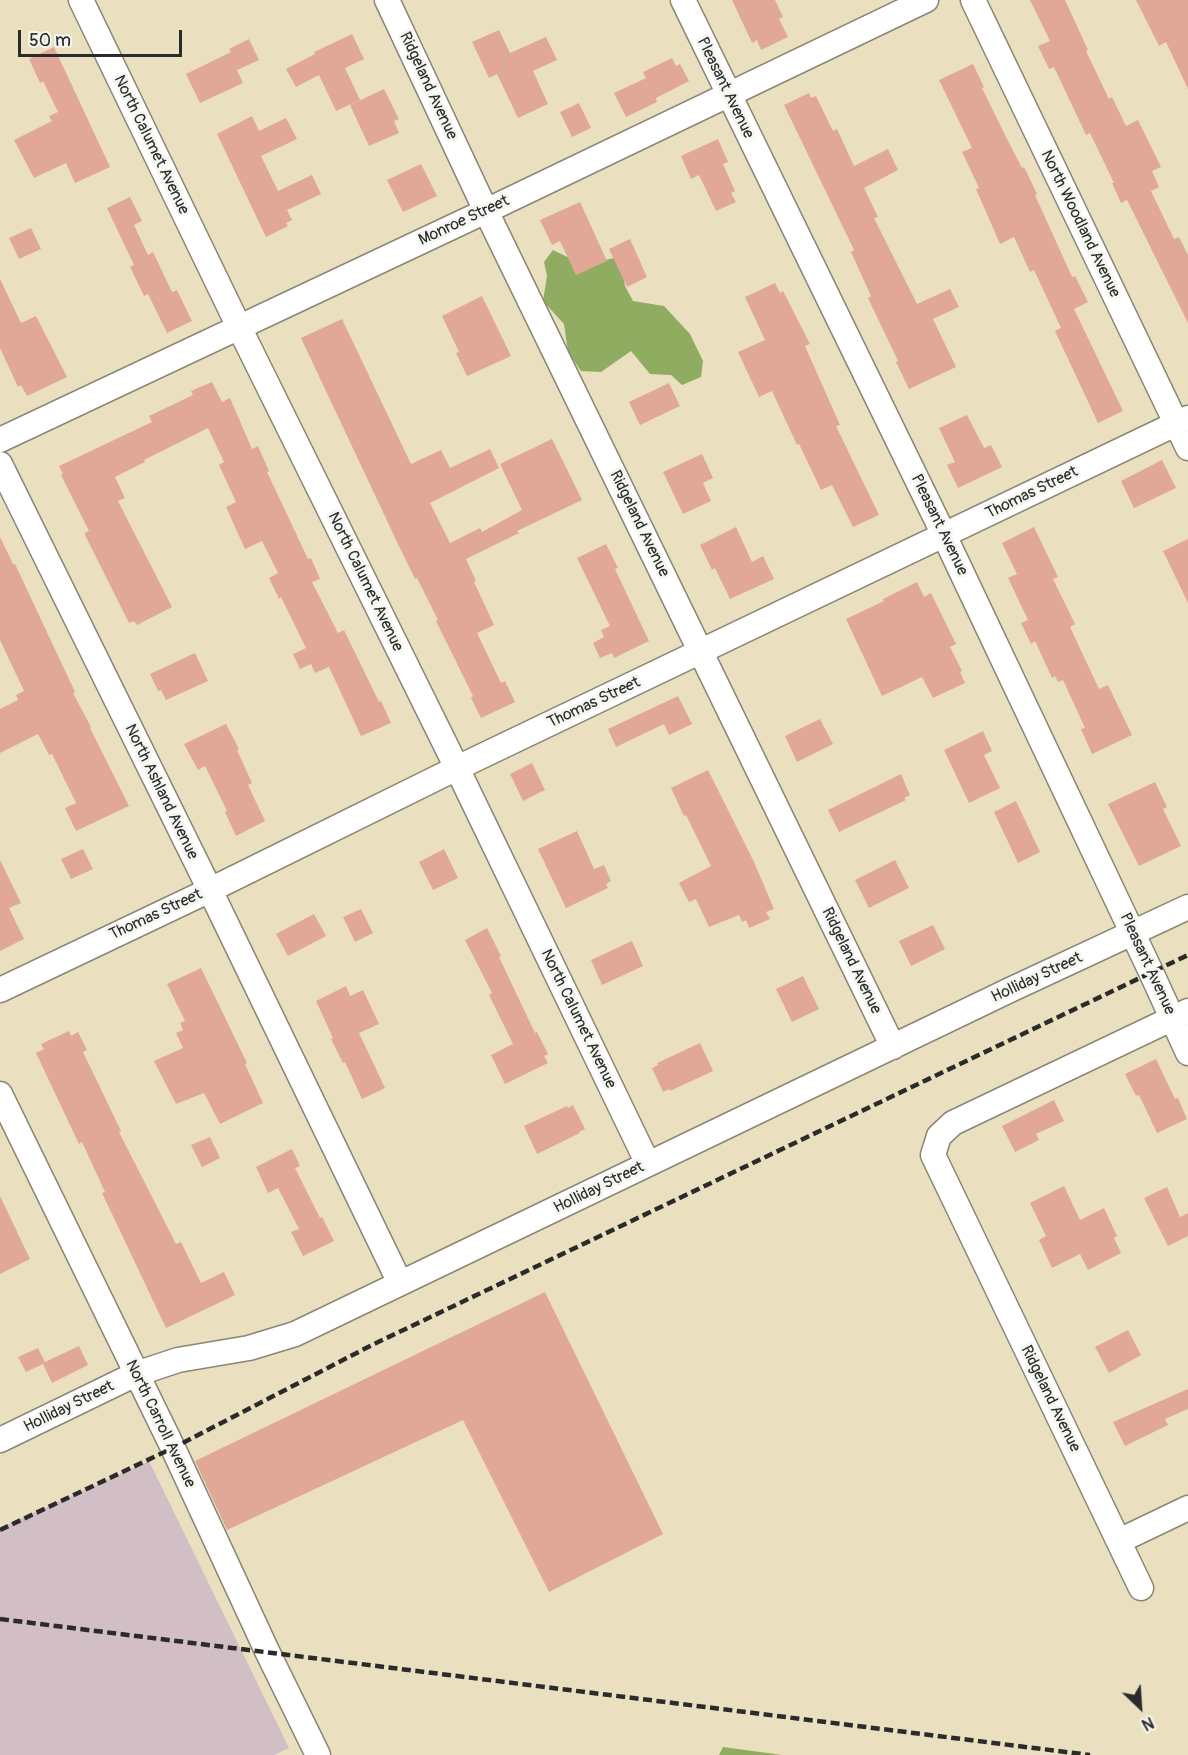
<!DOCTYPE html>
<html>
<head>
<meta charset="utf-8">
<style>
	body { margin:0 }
	#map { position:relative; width:1188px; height:1755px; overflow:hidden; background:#eae0bf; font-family:Pangolin,sans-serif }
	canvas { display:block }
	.north { position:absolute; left:1110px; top:1677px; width:60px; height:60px; -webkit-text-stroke:4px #f6f6f2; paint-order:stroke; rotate:155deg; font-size:16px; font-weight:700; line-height:24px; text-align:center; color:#2b2b2b }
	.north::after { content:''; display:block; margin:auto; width:21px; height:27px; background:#2b2b2b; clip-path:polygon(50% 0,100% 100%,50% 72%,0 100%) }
	.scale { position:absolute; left:18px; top:30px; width:164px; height:27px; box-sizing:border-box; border:3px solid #2b2b2b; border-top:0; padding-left:8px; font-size:18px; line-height:21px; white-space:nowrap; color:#2b2b2b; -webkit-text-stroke:4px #f6f6f2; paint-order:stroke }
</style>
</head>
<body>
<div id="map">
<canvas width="1188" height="1755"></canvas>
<div class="north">N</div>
<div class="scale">50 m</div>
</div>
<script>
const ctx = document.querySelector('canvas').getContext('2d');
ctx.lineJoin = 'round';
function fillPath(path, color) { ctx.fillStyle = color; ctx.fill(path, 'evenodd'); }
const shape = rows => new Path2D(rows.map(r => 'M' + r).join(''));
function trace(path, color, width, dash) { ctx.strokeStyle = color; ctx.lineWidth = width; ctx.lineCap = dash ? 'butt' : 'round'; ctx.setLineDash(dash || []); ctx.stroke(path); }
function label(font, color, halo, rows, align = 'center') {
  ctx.font = font + ' Pangolin,sans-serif'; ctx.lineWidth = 6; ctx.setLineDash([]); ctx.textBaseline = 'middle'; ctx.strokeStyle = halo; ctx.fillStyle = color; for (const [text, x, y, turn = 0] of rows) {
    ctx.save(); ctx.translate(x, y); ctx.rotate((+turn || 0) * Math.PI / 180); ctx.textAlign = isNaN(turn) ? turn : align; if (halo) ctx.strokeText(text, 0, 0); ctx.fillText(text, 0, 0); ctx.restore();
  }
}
fillPath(shape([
	[149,1461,289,1748,274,1755,0,1755,0,1528]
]), '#d2bec5');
fillPath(shape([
	[553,250,584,265,614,258,621,263,625,286,633,301,664,306,690,334,703,361,701,377,682,385,671,375,650,374,631,351,601,372,581,371,568,352,564,324,543,301,547,276,544,262],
	[723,1747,782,1755,719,1755]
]), '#8fac60');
fillPath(shape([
	[732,0,775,0,783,17,779,19,788,37,761,50,757,40,752,43],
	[1030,0,1065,0,1088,50,1086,51,1109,99,1112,97,1126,126,1138,120,1161,167,1152,171,1159,187,1151,191,1174,239,1179,237,1188,255,1188,323,1128,202,1127,200,1121,203,1112,183,1114,183,1090,133,1086,135,1054,67,1049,69,1038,46,1050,41],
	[1136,0,1188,0,1188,89,1166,42,1159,46],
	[499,30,510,53,546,37,557,60,533,71,548,104,518,118,497,74,489,78,472,42],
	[352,34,364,59,345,68,360,100,336,111,319,75,296,87,286,69,315,54,314,52],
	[249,39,259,60,237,70,243,83,200,103,186,74,231,52,229,49],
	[54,47,110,167,75,183,66,163,34,178,14,140,52,121,49,116,58,112,43,81,40,83,29,59],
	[672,58,676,66,680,64,689,81,656,98,657,102,626,117,614,93,646,78,643,72],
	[973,64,984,87,982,88,1005,135,1022,168,1024,167,1037,194,1035,195,1072,277,1075,276,1088,302,1074,309,1123,411,1098,423,1055,331,1061,328,1034,270,1030,272,1014,237,1000,244,976,189,979,188,962,152,972,148,939,80],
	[384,89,399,119,394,121,399,133,369,146,350,105],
	[809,93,811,98,816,96,833,131,837,129,854,166,888,149,898,170,864,188,878,217,874,218,917,304,950,289,959,307,933,319,956,367,909,389,896,362,898,361,868,298,871,296,851,252,854,250,784,105],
	[579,103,591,128,572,137,560,112],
	[252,116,259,131,286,118,297,139,261,156,278,191,312,175,321,194,287,210,292,220,286,223,288,226,266,237,217,134],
	[718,139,728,162,723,164,735,191,731,193,736,202,716,211,699,175,691,179,681,156],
	[421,164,437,196,403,212,387,180],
	[130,197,142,221,134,225,148,255,153,252,172,292,177,290,192,321,167,333,148,294,144,296,130,267,134,265,107,208],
	[580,202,607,261,576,275,560,241,552,245,540,220],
	[31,228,41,249,19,259,9,238],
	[630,239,647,277,627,287,609,249],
	[0,279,21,323,36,316,67,377,27,396,21,385,18,387,0,348],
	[775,283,780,293,783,291,810,344,805,346,840,425,836,426,879,515,853,527,832,485,821,490,799,444,797,445,772,391,759,397,738,352,765,340,745,297],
	[482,296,511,356,467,376,456,353,459,352,442,316],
	[342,319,411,464,441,450,450,468,490,449,499,468,430,503,450,543,480,528,482,532,522,510,500,464,552,439,582,500,517,531,519,533,466,559,476,581,474,582,494,625,477,633,501,683,505,681,515,702,481,718,471,698,473,696,436,621,438,620,417,578,415,579,398,544,301,338],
	[212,382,222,402,230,398,252,449,258,446,269,471,267,472,308,559,311,558,320,579,312,582,338,633,344,630,379,702,381,701,391,723,361,736,329,667,315,673,311,664,300,669,293,654,306,648,281,597,279,599,269,578,278,573,262,541,245,549,226,507,236,502,219,465,224,462,208,428,144,460,145,462,115,477,125,498,118,501,172,607,137,625,134,621,129,623,85,535,85,533,89,531,61,475,63,474,59,466,152,422,149,416,193,395,191,391],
	[669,383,680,406,640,425,629,402],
	[967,415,984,448,991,445,1002,467,958,488,947,465,955,462,939,428],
	[702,454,713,478,703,483,711,501,683,514,663,472],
	[1162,460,1176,488,1134,508,1121,481],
	[736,527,752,562,763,556,774,579,730,599,715,568,712,570,700,545],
	[1034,527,1058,577,1053,579,1075,624,1070,627,1099,689,1108,685,1132,735,1092,754,1081,729,1085,728,1063,680,1058,682,1055,676,1052,678,1035,641,1031,644,1021,623,1028,620,1008,578,1017,574,1002,543],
	[0,537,13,564,15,564,75,692,73,693,91,727,90,728,129,806,76,831,65,808,76,803,52,754,49,755,38,734,0,753,0,709,18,700,16,695,24,691,0,640],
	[1188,539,1188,603,1163,551],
	[606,544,618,568,615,569,649,641,614,658,612,653,600,658,593,643,604,637,601,630,610,626,577,558],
	[917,582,924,597,931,593,956,644,950,647,962,671,960,672,965,683,933,698,922,677,882,696,846,619,884,601,883,599],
	[195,653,208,681,166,700,161,690,158,691,150,674],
	[678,696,692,724,669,735,664,724,616,747,608,729],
	[820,719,833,744,797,762,785,736],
	[226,724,239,749,237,750,252,783,248,785,265,821,236,836,225,812,227,811,205,766,198,770,184,744],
	[983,731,992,751,984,755,1000,788,969,803,944,750],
	[532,763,545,790,523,801,510,774],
	[708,770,754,862,774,909,766,912,770,919,749,928,746,920,742,922,739,915,709,927,696,899,689,902,679,883,711,866,686,815,684,816,671,788],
	[901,774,910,795,904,798,906,800,839,832,828,810],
	[1155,782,1167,807,1163,809,1181,846,1139,866,1108,804],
	[1016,801,1040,852,1018,863,994,812],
	[577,831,594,869,604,865,611,881,606,884,608,888,566,908,538,849],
	[83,849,93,869,71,879,61,859],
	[444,849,458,878,433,890,419,862],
	[0,860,21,903,9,908,24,939,0,951],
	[895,860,909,888,869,908,855,880],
	[361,909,373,933,355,942,343,917],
	[314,914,326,936,288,956,276,934],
	[933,925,945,949,911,966,899,941],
	[487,928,501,956,499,957,535,1033,537,1032,548,1054,544,1056,548,1063,505,1084,491,1055,513,1044,489,995,492,993,465,940],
	[632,941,643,966,602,985,591,960],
	[201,968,247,1063,245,1064,263,1103,220,1124,204,1093,176,1104,154,1061,183,1048,176,1033,183,1030,180,1023,185,1021,167,984],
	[803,976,819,1009,792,1022,776,989],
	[346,986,350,996,363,990,379,1024,359,1033,385,1088,362,1099,345,1062,343,1063,331,1039,333,1038,316,1001],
	[69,1031,71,1036,78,1032,87,1050,83,1052,121,1131,119,1132,176,1244,181,1242,201,1283,224,1272,235,1295,166,1328,102,1193,105,1192,82,1142,79,1144,36,1053,44,1049,41,1044],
	[700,1043,713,1071,670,1091,669,1089,663,1092,652,1068,658,1065,657,1063],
	[1156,1059,1175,1099,1178,1098,1187,1119,1157,1133,1139,1095,1136,1096,1125,1074],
	[1054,1100,1064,1121,1036,1134,1039,1140,1015,1152,1002,1126],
	[573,1105,585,1129,579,1132,580,1133,537,1154,524,1126,567,1106,568,1108],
	[210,1137,220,1158,202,1167,191,1145],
	[292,1149,300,1166,295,1168,320,1218,322,1217,334,1241,303,1256,291,1232,299,1229,278,1188,268,1193,256,1167],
	[1064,1186,1080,1220,1104,1208,1117,1236,1114,1238,1121,1253,1088,1270,1080,1254,1052,1268,1039,1240,1046,1236,1030,1203],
	[1167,1187,1180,1217,1188,1213,1188,1236,1168,1246,1144,1198],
	[0,1196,30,1259,0,1274],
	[545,1292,663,1534,549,1592,463,1420,227,1530,195,1461],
	[1128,1330,1141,1355,1109,1373,1095,1347],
	[79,1346,88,1365,52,1383,43,1364,26,1372,18,1357,38,1348,45,1362],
	[1188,1389,1188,1409,1165,1419,1168,1425,1125,1446,1113,1422]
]), '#e1a898');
const minor = shape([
	[81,0,239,327,457,768,648,1164],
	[387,0,486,211,893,1047],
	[683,0,944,535,1151,972,1188,1053],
	[973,0,1188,448],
	[0,440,486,211,926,0],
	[0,464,210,890,400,1283],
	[0,990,210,890,457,768,1188,418],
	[0,1094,173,1448,267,1651,318,1755],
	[0,1440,136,1374,178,1360,249,1348,295,1334,1010,990,1188,907],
	[1119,1541,1188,1508],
	[1141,1588,933,1155,939,1136,953,1123,1188,1011]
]);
trace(minor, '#8a8675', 27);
trace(minor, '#fff', 24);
trace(shape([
	[0,1530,173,1448,372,1345,1188,955],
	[0,1619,1090,1755]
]), '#2b2b2b', 4.5, [9, 4.5]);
label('16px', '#2b2b2b', '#f6f6f2', [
	["Ridgeland Avenue",428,86,65],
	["Pleasant Avenue",725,88,64],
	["North Calumet Avenue",151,145,64],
	["Monroe Street",464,221,-25],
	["North Woodland Avenue",1080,224,64],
	["Thomas Street",1032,493,-26],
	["Ridgeland Avenue",639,524,64],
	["Pleasant Avenue",939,525,64],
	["North Calumet Avenue",365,582,64],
	["Thomas Street",594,703,-25],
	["North Ashland Avenue",161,792,64],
	["Thomas Street",156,915,-25],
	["Ridgeland Avenue",851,961,64],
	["Pleasant Avenue",1147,964,65],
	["Holliday Street",1037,978,-25],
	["North Calumet Avenue",578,1019,64],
	["Holliday Street",599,1188,-26],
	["Ridgeland Avenue",1050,1399,64],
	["Holliday Street",69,1407,-26],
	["North Carroll Avenue",160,1424,64]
]);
</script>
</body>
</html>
